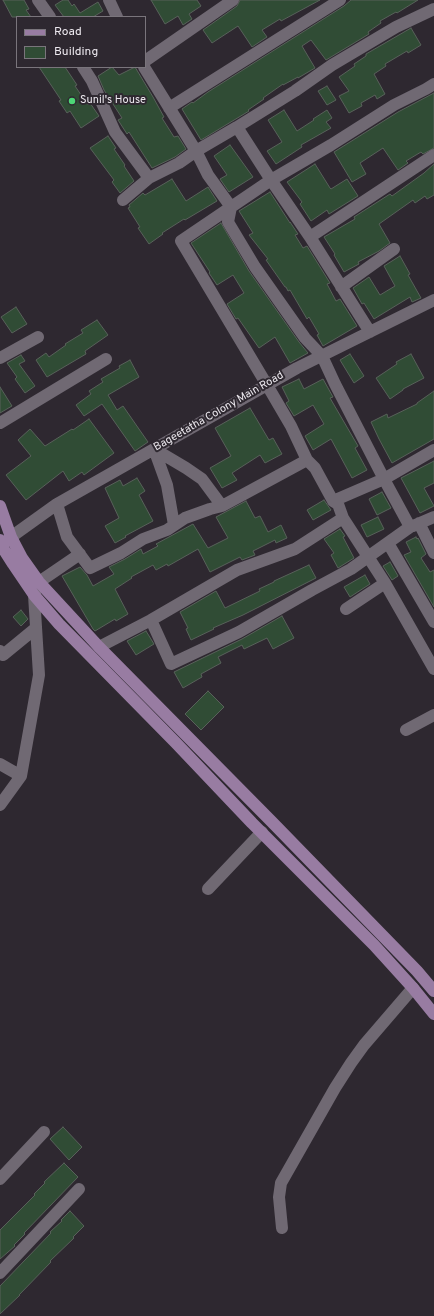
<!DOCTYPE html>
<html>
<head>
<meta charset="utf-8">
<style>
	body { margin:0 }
	#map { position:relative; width:434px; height:1316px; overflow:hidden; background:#2e2830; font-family:Overpass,sans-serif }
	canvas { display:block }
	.legend { position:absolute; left:16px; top:16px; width:130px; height:52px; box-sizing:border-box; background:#2e2830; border:1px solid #7a757c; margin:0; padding:5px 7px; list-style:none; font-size:12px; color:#ede9ef }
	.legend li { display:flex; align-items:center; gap:8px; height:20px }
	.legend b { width:20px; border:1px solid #7a757c }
</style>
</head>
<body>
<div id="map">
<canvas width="434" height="1316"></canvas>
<ul class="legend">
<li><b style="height:5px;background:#987ca2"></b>Road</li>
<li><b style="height:11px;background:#304c35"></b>Building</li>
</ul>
</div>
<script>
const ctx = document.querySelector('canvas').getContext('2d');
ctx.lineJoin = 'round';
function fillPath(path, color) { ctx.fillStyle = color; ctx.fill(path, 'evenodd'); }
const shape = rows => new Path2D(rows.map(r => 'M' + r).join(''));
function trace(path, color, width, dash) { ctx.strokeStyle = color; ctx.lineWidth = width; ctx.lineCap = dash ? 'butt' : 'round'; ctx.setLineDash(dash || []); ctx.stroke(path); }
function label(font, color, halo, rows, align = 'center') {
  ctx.font = font + ' Overpass,sans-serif'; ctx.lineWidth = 4; ctx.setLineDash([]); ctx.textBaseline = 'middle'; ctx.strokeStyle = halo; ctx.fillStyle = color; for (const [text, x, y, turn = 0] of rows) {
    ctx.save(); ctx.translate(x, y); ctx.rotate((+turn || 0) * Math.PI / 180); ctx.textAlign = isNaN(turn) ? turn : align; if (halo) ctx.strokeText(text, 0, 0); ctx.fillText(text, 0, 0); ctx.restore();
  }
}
const building = shape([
	[3,0,24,0,29,9,26,10,31,17,12,17,3,0],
	[63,0,68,0,72,6,74,4,80,13,98,2,103,11,93,17,64,17,55,5,63,0],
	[151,0,197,0,201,6,189,14,192,19,183,25,178,16,165,24,151,0],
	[240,0,320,0,281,21,280,19,262,30,267,37,252,47,238,26,212,43,203,30,237,6,240,0],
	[351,0,418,0,397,13,396,12,380,21,381,23,368,32,369,34,326,60,311,40,302,46,315,68,298,78,298,77,283,85,283,84,263,98,264,99,248,110,249,111,201,140,182,109,192,102,193,103,208,92,344,6,351,0],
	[411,28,421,45,408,53,407,51,385,64,386,66,374,74,385,94,377,99,375,95,361,103,362,106,349,113,339,96,349,91,339,77,355,66,354,64,366,56,366,54,411,28],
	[39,67,65,67,77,85,75,86,88,105,90,103,99,116,81,128,70,111,67,113,59,101,61,100,39,67],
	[112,67,119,75,135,67,153,97,164,117,162,118,174,137,178,136,186,149,175,157,152,168,129,132,127,134,118,120,122,118,104,90,98,76,112,67],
	[327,86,336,100,327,105,318,91,327,86],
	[434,93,434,148,423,154,421,152,406,161,408,163,398,170,383,148,360,163,366,174,352,182,334,152,398,112,434,93],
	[284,110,297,131,314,120,313,119,327,110,332,118,326,122,331,128,301,145,302,147,276,164,267,151,282,142,268,120,284,110],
	[108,136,116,148,114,149,125,165,124,166,134,181,120,193,112,182,114,180,90,148,108,136],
	[230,145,253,177,229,192,220,179,227,175,214,156,230,145],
	[315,164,330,188,331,189,347,179,358,196,329,214,327,210,311,221,300,204,302,202,287,182,315,164],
	[434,164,434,195,427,199,425,196,415,203,413,200,379,224,390,243,379,251,358,262,359,264,344,272,334,255,335,254,324,237,355,219,354,217,390,194,392,196,424,173,434,164],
	[172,179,186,201,208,187,217,201,185,220,184,219,162,233,163,234,149,244,138,228,140,227,128,208,130,207,129,205,143,193,145,195,172,179],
	[270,192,290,223,290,222,298,234,295,235,303,248,307,246,330,283,327,284,336,301,340,299,357,326,323,346,317,335,319,334,309,317,307,319,290,290,288,291,286,287,285,287,266,260,268,259,249,235,253,233,239,211,270,192],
	[221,223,249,271,299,342,308,353,290,363,275,337,259,348,238,318,236,319,227,304,244,293,233,275,217,285,209,273,210,272,191,243,221,223],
	[400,256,410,274,408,275,421,298,412,302,410,297,374,319,364,303,362,304,353,288,369,277,380,295,395,286,384,266,400,256],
	[16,307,27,324,12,333,1,317,16,307],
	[97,320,108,335,85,351,86,354,47,377,36,360,46,353,49,357,66,345,65,344,83,333,81,330,97,320],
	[350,354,364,376,354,383,340,360,350,354],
	[411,354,424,378,403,389,403,390,390,399,376,378,397,364,396,362,411,354],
	[21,355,25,361,19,364,35,386,25,393,15,379,17,377,7,363,21,355],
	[130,360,139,377,108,395,117,410,123,406,148,442,135,451,102,404,84,416,76,405,91,394,89,391,103,382,101,379,120,368,119,366,130,360],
	[299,379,304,389,323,379,333,397,330,398,358,446,355,448,367,470,352,478,331,439,313,450,305,436,324,424,313,405,294,416,286,403,289,401,282,387,299,379],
	[0,387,12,406,0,413,0,387],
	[434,391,434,439,392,463,379,439,371,422,387,414,388,418,417,404,417,403,434,391],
	[250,408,269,440,273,438,282,454,265,463,260,455,232,473,237,480,222,488,210,468,231,456,215,428,250,408],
	[89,419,114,453,84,475,82,472,69,481,63,471,26,500,6,475,31,456,18,440,30,429,45,446,72,429,73,430,89,419],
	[434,461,434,483,424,488,434,506,420,513,401,478,434,461],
	[137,478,145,491,139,495,153,521,125,536,126,537,115,543,105,526,119,518,105,488,120,480,123,486,137,478],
	[382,492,391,508,377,515,369,499,382,492],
	[324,500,331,510,313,520,307,510,324,500],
	[246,501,255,518,260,516,268,532,281,525,287,538,276,543,275,540,253,551,255,555,242,560,240,557,210,572,198,549,168,566,167,564,156,570,153,565,131,577,132,578,115,589,128,614,116,621,115,619,95,631,93,629,62,576,80,567,87,575,93,586,114,574,109,567,125,559,141,549,143,554,158,546,156,544,193,524,208,548,228,538,216,517,246,501],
	[378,517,384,529,367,537,361,525,378,517],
	[340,529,345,536,343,537,354,558,338,568,331,555,334,553,324,539,340,529],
	[416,537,417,539,418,538,426,554,421,558,430,572,434,570,434,607,404,555,411,552,406,542,416,537],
	[390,562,398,576,392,580,383,566,390,562],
	[309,565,316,578,243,615,213,628,214,629,191,640,186,629,188,628,180,612,216,591,225,608,260,591,259,589,274,582,274,581,309,565],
	[365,575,370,584,350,597,344,587,365,575],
	[21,610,28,619,21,626,13,617,21,610],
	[282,616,294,638,273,649,267,638,244,649,242,645,218,657,221,663,201,674,202,677,183,688,174,672,242,639,282,616],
	[146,631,154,644,136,655,127,641,146,631],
	[208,691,224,707,201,730,185,714,208,691],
	[63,1127,82,1147,69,1160,50,1139,63,1127],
	[64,1163,78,1177,24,1233,25,1234,14,1245,15,1246,0,1259,0,1230,35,1195,34,1194,45,1183,44,1182,64,1163],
	[70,1211,84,1226,73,1237,74,1238,50,1261,51,1262,19,1295,20,1295,0,1314,0,1286,51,1233,50,1232,62,1221,61,1220,70,1211]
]);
fillPath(building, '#304c35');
trace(building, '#58615a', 1);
trace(shape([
	[38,0,50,17],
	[109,0,117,17],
	[145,61,233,0],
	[83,67,92,81,115,132,149,178,123,200],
	[144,67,196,151,237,127,295,91,332,65,396,27,434,9],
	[169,108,340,0],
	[237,127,271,180,331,145,394,105,426,89,434,84],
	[149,178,179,163,196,151,208,175,231,207,228,222,255,267,305,338,322,356,335,384,384,479,434,450],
	[310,237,370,332],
	[341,287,394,249],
	[0,358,38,337],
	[0,423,106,359],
	[154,449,167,485,174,525],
	[333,501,315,468,307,460,291,426,267,385,181,241,271,180,310,237,434,155],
	[57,504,67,537,90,568,121,553,143,539,167,530,185,518,210,509,222,506,202,479,186,468,154,449],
	[222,506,307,460],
	[343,518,385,583,434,669],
	[419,523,434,553],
	[413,526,434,517],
	[11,537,57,504,297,368,434,300],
	[388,543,434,622],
	[346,609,385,583],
	[99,647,151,620,171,664,239,632,312,590,351,569,410,527,384,479,333,501,338,504,343,518,295,549,237,570,151,620],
	[0,651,3,655,36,628],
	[406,730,434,715],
	[0,764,21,776],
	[0,805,21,776,39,675,34,595,39,582,80,554],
	[208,889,262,832],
	[0,1179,44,1132],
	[282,1228,279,1197,281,1183,335,1088,351,1063,364,1045,413,988],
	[0,1273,79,1189]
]), '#706973', 12);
trace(shape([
	[0,506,11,537,22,558,39,582,99,647,272,822,417,971,434,991],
	[0,540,4,550,13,564,34,595,59,624,176,743,252,823,374,945,413,988,434,1014]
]), '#987ca2', 12);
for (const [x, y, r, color] of [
	[72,101,4,"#4dd676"]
]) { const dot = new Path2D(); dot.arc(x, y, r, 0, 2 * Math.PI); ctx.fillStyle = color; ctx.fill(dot); trace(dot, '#2e2830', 1.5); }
label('11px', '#ede9ef', '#2e2830', [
	["Sunil's House",80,101]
], 'left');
label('11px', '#ede9ef', '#2e2830', [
	["Bageetatha Colony Main Road",219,412,-30]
]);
</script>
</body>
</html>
